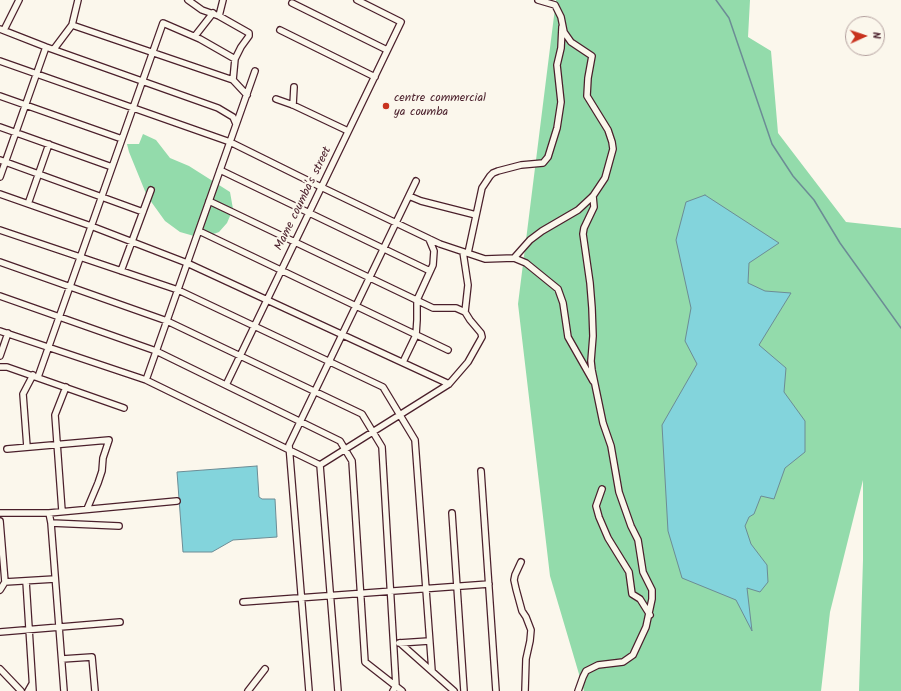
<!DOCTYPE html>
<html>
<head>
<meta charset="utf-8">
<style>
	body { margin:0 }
	#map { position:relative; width:901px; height:691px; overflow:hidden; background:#fbf7ec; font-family:Kalam,sans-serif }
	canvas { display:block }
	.north { position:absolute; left:845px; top:16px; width:40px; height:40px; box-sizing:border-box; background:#fbf7ec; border:1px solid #b4a19f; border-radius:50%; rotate:87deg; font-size:11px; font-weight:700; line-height:16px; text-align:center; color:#4a1f2b }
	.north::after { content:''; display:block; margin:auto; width:14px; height:18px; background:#c8321e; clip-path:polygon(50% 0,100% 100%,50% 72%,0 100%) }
</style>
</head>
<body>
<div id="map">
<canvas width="901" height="691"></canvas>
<div class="north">N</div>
</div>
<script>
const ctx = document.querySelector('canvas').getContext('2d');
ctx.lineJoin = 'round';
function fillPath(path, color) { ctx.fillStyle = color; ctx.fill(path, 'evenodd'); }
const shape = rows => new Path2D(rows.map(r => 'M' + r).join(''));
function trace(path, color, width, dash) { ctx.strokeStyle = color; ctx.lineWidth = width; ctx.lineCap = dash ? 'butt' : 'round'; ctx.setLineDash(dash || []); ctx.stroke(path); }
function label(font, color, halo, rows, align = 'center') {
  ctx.font = font + ' Kalam,sans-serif'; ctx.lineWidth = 4; ctx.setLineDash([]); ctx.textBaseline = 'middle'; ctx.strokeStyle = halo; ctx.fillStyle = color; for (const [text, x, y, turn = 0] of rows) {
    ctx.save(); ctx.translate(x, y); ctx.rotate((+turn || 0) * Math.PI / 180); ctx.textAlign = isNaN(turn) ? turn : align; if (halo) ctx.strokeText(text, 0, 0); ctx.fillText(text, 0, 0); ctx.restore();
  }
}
fillPath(shape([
	[556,0,750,0,748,37,771,51,778,133,846,222,901,228,901,691,859,691,863,560,863,480,830,612,821,691,584,691,550,576,518,304],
	[143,134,156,140,170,158,189,166,230,192,233,209,227,223,219,232,208,236,194,236,180,232,165,221,147,196,129,152,127,144,139,144]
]), '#93dbab');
const water = shape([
	[705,195,779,243,749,263,748,283,765,291,791,293,759,345,786,368,784,392,805,421,805,452,785,468,774,499,761,496,754,514,749,517,745,526,751,544,767,565,768,582,760,592,747,588,752,631,736,600,682,578,668,531,662,425,697,364,685,341,691,308,676,240,686,202,705,195],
	[257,466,259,497,262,499,275,499,277,537,233,540,212,552,183,552,177,472,257,466]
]);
fillPath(water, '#83d4dc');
trace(water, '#6c8c95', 1);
trace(shape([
	[716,0,729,18,772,144,793,176,814,200,840,243,901,328]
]), '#6c8c95', 1.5);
const minor = shape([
	[188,0,202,10,219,16,249,33,249,36,241,47,235,59,233,80],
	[292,3,387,50],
	[219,16,223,0],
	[72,25,233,80,247,95],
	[0,29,46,47,218,108,233,117,236,124],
	[4,30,19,0],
	[280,30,375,77],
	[195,36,213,13],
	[54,49,72,25,78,0],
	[0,61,230,142,321,187,440,244,485,259,514,258,530,240,542,231,578,210,593,196,605,178,613,149,612,142,608,130,587,96,588,78,592,56,571,42,564,32,561,17,555,5,538,0],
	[0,96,122,139],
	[276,99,293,105,348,131],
	[293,105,294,87],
	[0,127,112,167],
	[0,160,143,212],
	[220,170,430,271],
	[0,177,46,47],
	[0,194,91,226,187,263,449,384],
	[409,196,421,201,476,215],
	[209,201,433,308,456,308,465,312],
	[28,204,49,144],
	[0,230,178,290,383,387,415,440,432,671],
	[199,231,448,350],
	[468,253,482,188,490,176,493,173,498,171,521,165,543,163,548,157,557,128,561,102,557,65,561,48,562,27],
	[514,258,526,263,558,289,563,303,568,337,593,381],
	[0,262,167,321,362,414,382,447,396,686,393,691],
	[121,271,151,190],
	[0,296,156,351,340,441,352,461,365,662,402,691],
	[0,331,146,380,320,465],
	[0,356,8,333],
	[403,362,416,335,417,320,417,300,433,265,434,251,429,239],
	[0,367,7,367,124,408],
	[38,377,163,23,200,39,235,59],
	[146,380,255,71],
	[226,385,401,22,357,0],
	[27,447,23,394,33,375],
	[7,449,109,440,103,458,102,471,98,483,87,509],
	[320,465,449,384,468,362,482,337,481,333,470,320,465,312,468,285,463,252],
	[320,465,338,691],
	[481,471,496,691],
	[602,489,596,506,599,517,608,538,629,572,632,594,640,599,650,615],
	[62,511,55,415,66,387],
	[0,513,49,513,177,501],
	[49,513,51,523,64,691],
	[452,513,464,691],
	[0,521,5,582,0,590],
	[51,523,119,526],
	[521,562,515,575,514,580,516,589,522,611,526,617,531,630,530,641,526,659,525,691],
	[26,581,33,691],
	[5,582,55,579],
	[243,602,489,584],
	[0,632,120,622],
	[399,643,429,641],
	[400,643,454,691],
	[62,659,92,657,95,691],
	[0,669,21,691],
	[28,691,32,684],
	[248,691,265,669],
	[309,691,289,445,416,181],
	[578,691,583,677,586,671,598,665,623,662,633,655,646,627,652,599,652,590,643,572,638,540,631,526,619,492,611,446,603,423,592,370,591,361,593,336,592,308,590,283,583,234,584,228,594,207,593,196]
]);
trace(minor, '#4a1f2b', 8);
trace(minor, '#fbf7ec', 5.5);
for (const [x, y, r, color] of [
	[386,106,4,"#c8321e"]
]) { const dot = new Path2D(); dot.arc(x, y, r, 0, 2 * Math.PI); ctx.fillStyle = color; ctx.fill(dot); trace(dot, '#fbf7ec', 1.5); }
label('12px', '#4a1f2b', '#fbf7ec', [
	["centre commercial",394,99],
	["ya coumba",394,113]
], 'left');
label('12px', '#4a1f2b', '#fbf7ec', [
	["Mame coumba's street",304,199,-64]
]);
</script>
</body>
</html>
